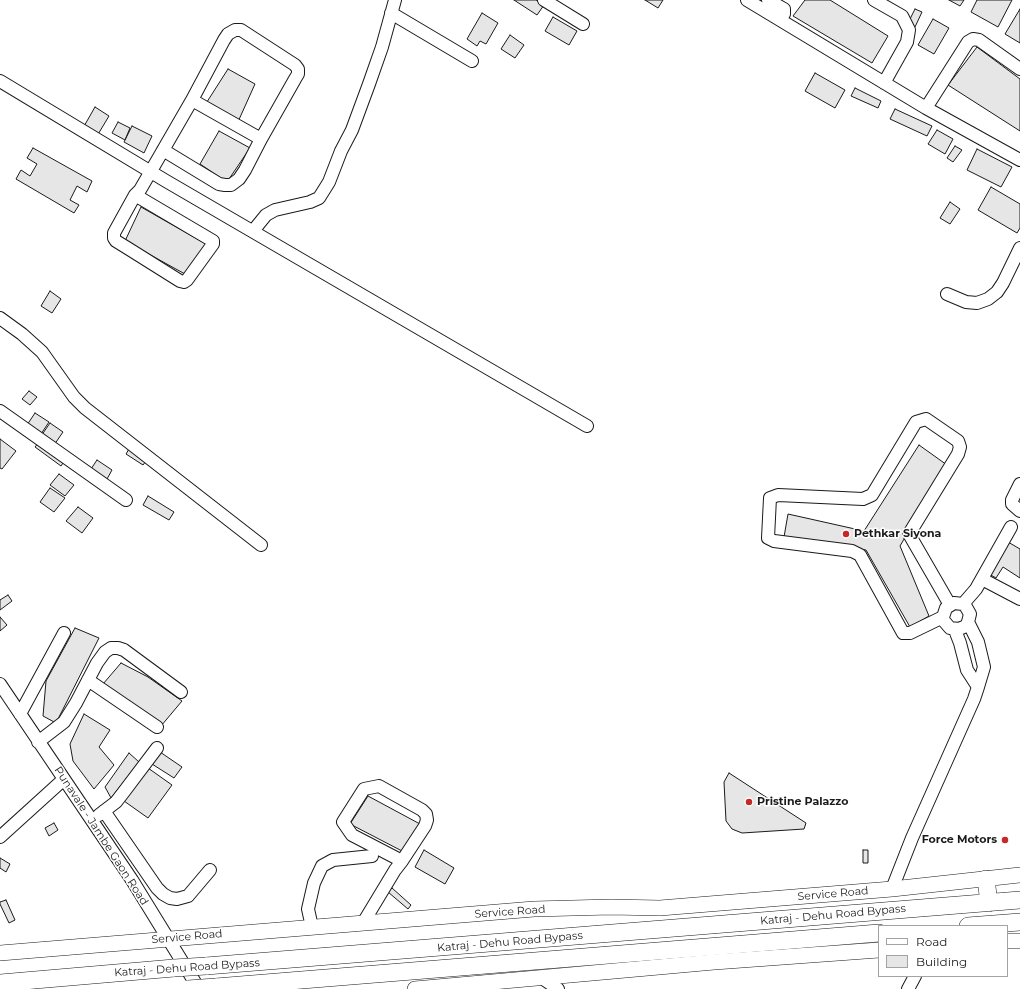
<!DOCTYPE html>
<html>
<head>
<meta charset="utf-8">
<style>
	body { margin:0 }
	#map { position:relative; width:1020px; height:989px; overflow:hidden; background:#fff; font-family:Montserrat,sans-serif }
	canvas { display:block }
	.legend { position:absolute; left:878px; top:925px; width:130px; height:52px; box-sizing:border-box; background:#fff; border:1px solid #a3a3a3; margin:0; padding:5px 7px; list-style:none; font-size:12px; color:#1a1a1a }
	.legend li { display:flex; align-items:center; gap:8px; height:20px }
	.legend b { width:20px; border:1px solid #a3a3a3 }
</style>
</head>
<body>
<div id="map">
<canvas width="1020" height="989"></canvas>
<ul class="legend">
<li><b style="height:5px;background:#fff"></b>Road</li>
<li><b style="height:11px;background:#e6e6e6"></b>Building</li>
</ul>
</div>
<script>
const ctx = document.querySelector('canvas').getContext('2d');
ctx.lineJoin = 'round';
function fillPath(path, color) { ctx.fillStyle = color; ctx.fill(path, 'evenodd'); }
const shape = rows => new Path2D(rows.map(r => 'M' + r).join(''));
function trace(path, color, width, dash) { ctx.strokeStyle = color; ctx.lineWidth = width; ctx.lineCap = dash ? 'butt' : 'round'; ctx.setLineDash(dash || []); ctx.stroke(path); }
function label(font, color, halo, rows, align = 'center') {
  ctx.font = font + ' Montserrat,sans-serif'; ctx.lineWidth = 3; ctx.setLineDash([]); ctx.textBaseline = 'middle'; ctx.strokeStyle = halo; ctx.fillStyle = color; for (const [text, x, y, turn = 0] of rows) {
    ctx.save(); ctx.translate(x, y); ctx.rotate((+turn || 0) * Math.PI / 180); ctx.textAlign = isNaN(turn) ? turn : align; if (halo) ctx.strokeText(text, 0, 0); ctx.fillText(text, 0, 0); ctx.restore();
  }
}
const building = shape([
	[514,0,536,0,544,5,537,15,514,0],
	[645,0,663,0,658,8,645,0],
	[805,0,830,0,888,36,872,63,793,16,805,0],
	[949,0,964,0,960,6,949,0],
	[977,0,1012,0,998,27,971,12,977,0],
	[915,9,922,12,915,27,908,23,915,9],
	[1020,9,1020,43,1005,34,1020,9],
	[482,13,498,23,486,44,480,41,477,46,467,39,482,13],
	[553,17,577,31,569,45,545,31,553,17],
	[933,19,949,28,934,54,918,45,933,19],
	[510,35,524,45,515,58,501,49,510,35],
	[977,47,1020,79,1020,131,948,85,977,47],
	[228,69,255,84,237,124,205,105,228,69],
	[815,73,845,90,835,108,805,91,815,73],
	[855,88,881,101,878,108,851,96,855,88],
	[95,107,109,116,97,136,83,128,95,107],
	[895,109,932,126,927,136,890,119,895,109],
	[118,122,130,128,125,140,112,133,118,122],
	[132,126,152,136,144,153,124,142,132,126],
	[937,130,953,139,945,154,928,144,937,130],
	[219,131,250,148,227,182,200,164,219,131],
	[955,146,962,150,953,162,947,158,955,146],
	[33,148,92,181,87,192,77,186,70,200,79,205,74,213,16,179,21,170,30,176,37,164,27,158,33,148],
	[977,149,1012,167,1001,187,967,170,977,149],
	[991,187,1020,204,1020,228,1017,233,978,210,991,187],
	[950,202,960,209,950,224,940,218,950,202],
	[141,207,206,244,185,274,125,241,141,207],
	[50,291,61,299,52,313,41,306,50,291],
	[29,391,37,397,30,405,22,399,29,391],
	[35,413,49,422,41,434,27,425,35,413],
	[50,423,63,432,54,445,41,436,50,423],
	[0,439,16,451,2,469,0,468,0,439],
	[39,442,65,460,61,466,35,447,39,442],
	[919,445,947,465,900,546,929,616,910,627,866,550,784,537,788,514,864,531,919,445],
	[129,449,146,461,143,465,126,454,129,449],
	[97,460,112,470,107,479,91,469,97,460],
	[59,474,74,485,65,496,50,485,59,474],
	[50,488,65,498,54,512,40,502,50,488],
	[148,496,174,512,169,520,143,505,148,496],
	[78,507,93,518,82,533,66,521,78,507],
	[1008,542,1020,549,1020,578,1003,567,996,578,989,574,1008,542],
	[8,595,12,601,0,610,0,600,8,595],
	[0,617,7,625,0,631,0,617],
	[75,628,99,638,56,723,43,716,46,681,75,628],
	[121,663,148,677,182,701,161,726,103,684,121,663],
	[84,714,110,730,99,747,114,765,94,789,73,761,70,744,84,714],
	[160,752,182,767,174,778,152,764,160,752],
	[129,753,139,762,111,798,105,787,129,753],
	[148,768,172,785,148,818,124,801,148,768],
	[729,773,806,823,804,829,742,833,732,829,726,821,724,782,729,773],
	[368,796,420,824,402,851,350,824,368,796],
	[54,823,58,830,49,836,45,828,54,823],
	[424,850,454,868,445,884,415,867,424,850],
	[863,850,868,850,868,863,863,863,863,850],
	[0,858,10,864,6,872,0,868,0,858],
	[392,888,411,905,408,909,388,892,392,888],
	[6,900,15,920,9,923,0,904,0,902,6,900]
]);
fillPath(building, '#e6e6e6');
trace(building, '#1a1a1a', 1);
const minor = shape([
	[544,0,583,24],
	[747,0,926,108,1020,160],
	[768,0,784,9,784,14,780,20],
	[874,0,902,16,909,30,907,42,884,83],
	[391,13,472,61],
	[0,81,166,181,587,426],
	[192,100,261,139],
	[926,108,968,42,973,39,979,40,1020,69],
	[135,195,213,241,213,244,187,280,184,282,180,281,129,249,116,241,114,238,114,233,135,195,140,190,151,171,192,100,224,40,228,34,235,30,241,30,295,65,298,69,298,74,295,79,261,139,245,170,239,179,231,185,225,185,219,184,163,150],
	[253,231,266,215,275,210,310,202,319,198,329,182,341,151,352,130,369,84,382,47,395,0],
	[947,294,966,302,977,303,988,299,997,292,1003,283,1020,248],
	[0,318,22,334,42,352,74,397,85,408,261,545],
	[0,411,126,500],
	[1020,484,1012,500,1012,504,1020,511],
	[982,579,1020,599],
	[963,604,976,589,1011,527],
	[943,617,944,621,950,628,959,629,966,626,968,622,970,614,966,607,963,604,954,603,946,608,943,617,910,633,903,633,860,555,852,551,774,541,768,538,770,498,778,495,863,499,872,495,916,422,926,419,958,441,960,447,958,454,909,534,950,605],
	[955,630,960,643,967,670,978,687,984,667,978,642,968,622],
	[88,680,157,727],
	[0,684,132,880,199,989],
	[20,714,64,633],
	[38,742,64,722,76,703,97,663,105,652,111,648,118,648,124,650,181,692],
	[104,811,157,888,163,894,170,898,177,899,188,896,210,870],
	[99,815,116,802,123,793,157,748],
	[0,837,64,779],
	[892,889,912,838,974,699,978,687],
	[363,923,395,870,402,861,425,826,427,820,426,814,422,810,379,786,364,789,343,822,352,835,402,861],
	[312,927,308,909,314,883,322,866,333,860,372,856],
	[542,978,558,989],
	[908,989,915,976]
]);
const major = shape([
	[1007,941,1020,941],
	[0,953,534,909,611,907,660,908,892,889,1020,875],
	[415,989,714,962,879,950]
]);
const highway = shape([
	[986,879,989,903],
	[968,926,1020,922],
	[206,966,1020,900],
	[0,983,174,968],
	[216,987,879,933]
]);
trace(minor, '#1a1a1a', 14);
trace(major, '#1a1a1a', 16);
trace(highway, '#1a1a1a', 18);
trace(minor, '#fff', 12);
trace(major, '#fff', 15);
trace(highway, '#fff', 17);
const highwayBridge = shape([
	[174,968,206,966],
	[188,989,216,987]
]);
trace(highwayBridge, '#1a1a1a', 18, []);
trace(highwayBridge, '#fff', 17);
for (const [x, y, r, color] of [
	[846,534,4,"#c62828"],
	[749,802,4,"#c62828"],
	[1005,840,4,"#c62828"]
]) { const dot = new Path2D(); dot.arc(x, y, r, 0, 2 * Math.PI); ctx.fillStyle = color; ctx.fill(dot); trace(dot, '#fff', 1.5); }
label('bold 11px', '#1a1a1a', '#fff', [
	["Pethkar Siyona",854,534],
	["Pristine Palazzo",757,802],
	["Force Motors",997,840,"right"]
], 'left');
label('11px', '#1a1a1a', '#fff', [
	["Punavale - Jambe Gaon Road",101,836,57],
	["Service Road",833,894,-5],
	["Service Road",510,912,-4],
	["Katraj - Dehu Road Bypass",833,915,-5],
	["Service Road",187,937,-5],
	["Katraj - Dehu Road Bypass",510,942,-5],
	["Katraj - Dehu Road Bypass",187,968,-4]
]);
</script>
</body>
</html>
